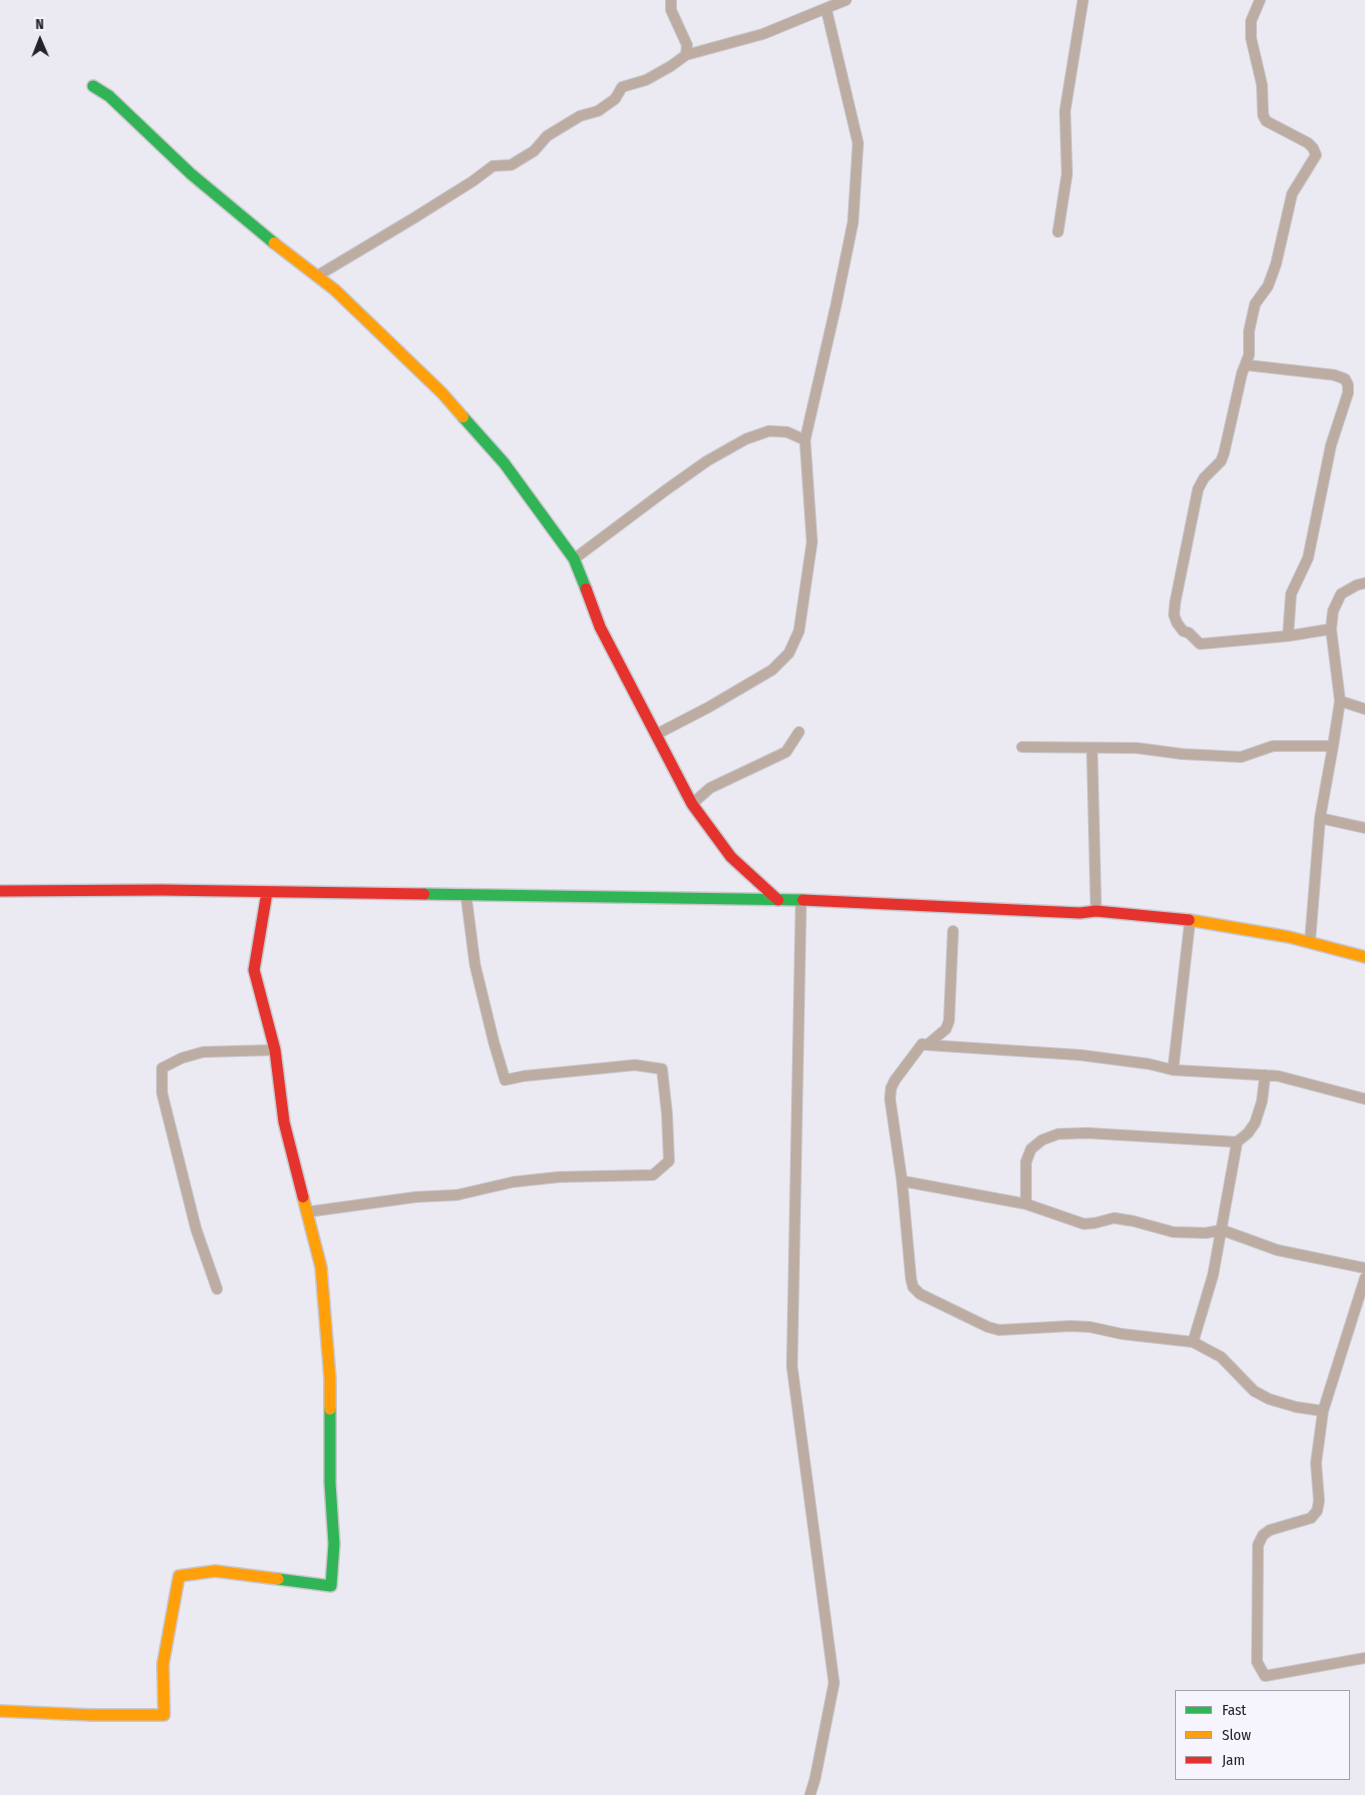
<!DOCTYPE html>
<html>
<head>
<meta charset="utf-8">
<style>
	body { margin:0 }
	#map { position:relative; width:1365px; height:1795px; overflow:hidden; background:#ebeaf2; font-family:"Fira Sans Condensed",sans-serif }
	canvas { display:block }
	.legend { position:absolute; left:1175px; top:1690px; width:175px; height:90px; box-sizing:border-box; background:#f6f5fe; border:1px solid #a2a1a8; margin:0; padding:6px 9px; list-style:none; font-size:15px; color:#232228 }
	.legend li { display:flex; align-items:center; gap:10px; height:25px }
	.legend b { width:25px; border:1px solid #a2a1a8 }
	.north { position:absolute; left:15px; top:15px; width:50px; height:50px; -webkit-text-stroke:4px #f6f5fe; paint-order:stroke; rotate:359deg; font-size:14px; font-weight:700; line-height:20px; text-align:center; color:#232228 }
	.north::after { content:''; display:block; margin:auto; width:18px; height:22px; background:#232228; clip-path:polygon(50% 0,100% 100%,50% 72%,0 100%) }
</style>
</head>
<body>
<div id="map">
<canvas width="1365" height="1795"></canvas>
<ul class="legend">
<li><b style="height:6px;background:#30b455"></b>Fast</li>
<li><b style="height:6px;background:#ff9f0a"></b>Slow</li>
<li><b style="height:6px;background:#e5322d"></b>Jam</li>
</ul>
<div class="north">N</div>
</div>
<script>
const ctx = document.querySelector('canvas').getContext('2d');
ctx.lineJoin = 'round';
const shape = rows => new Path2D(rows.map(r => 'M' + r).join(''));
function trace(path, color, width, dash) { ctx.strokeStyle = color; ctx.lineWidth = width; ctx.lineCap = dash ? 'butt' : 'round'; ctx.setLineDash(dash || []); ctx.stroke(path); }
const street = shape([
	[1260,0,1251,21,1251,38,1262,85,1263,115,1266,121,1308,143,1313,148,1316,155,1292,194,1276,264,1268,286,1255,304,1249,331,1249,355,1242,373,1224,453,1221,461,1204,478,1198,489,1175,603,1174,615,1177,623,1183,631,1189,633,1200,644,1288,636,1331,629],
	[686,55,763,34,846,0],
	[1058,232,1067,174,1065,111,1083,0],
	[317,276,414,218,473,181,493,166,511,165,534,151,547,136,580,116,598,111,615,99,622,87,646,80,671,66,686,55,687,45,671,10,671,0],
	[1246,365,1334,375,1345,379,1348,385,1348,393,1331,445,1308,558,1291,594,1288,636],
	[574,559,666,490,707,461,746,439,769,431,787,432,805,440],
	[1340,701,1365,709],
	[657,734,709,707,772,670,789,653,799,631,812,542,805,440,836,305,853,222,858,143,826,8],
	[1022,747,1137,748,1182,754,1241,757,1273,746,1333,746],
	[1092,748,1096,911],
	[692,804,710,788,786,752,799,732],
	[1320,818,1365,828],
	[801,900,792,1366,834,1683,815,1779,810,1795],
	[953,931,949,1021,946,1029,927,1045,922,1044,895,1080,891,1088,890,1099,902,1181,911,1279,913,1287,920,1294,988,1327,999,1330,1071,1326,1090,1327,1122,1334,1193,1342,1221,1357,1254,1391,1269,1399,1296,1407,1323,1411],
	[1310,941,1320,818,1333,746,1340,701,1331,629,1333,611,1341,594,1357,585,1365,583],
	[927,1045,1080,1055,1149,1064,1173,1070,1278,1076,1365,1099],
	[1173,1070,1190,920],
	[902,1181,1026,1204,1084,1224,1095,1223,1114,1218,1133,1221,1173,1232,1206,1233,1222,1230,1277,1250,1365,1268],
	[1026,1204,1026,1162,1031,1149,1042,1140,1058,1134,1087,1133,1237,1142,1248,1133,1255,1123,1262,1101,1265,1075],
	[307,1212,416,1197,457,1195,513,1182,559,1177,653,1175,669,1161,667,1114,662,1069,635,1065,524,1076,505,1080,494,1043,475,965,466,895],
	[1365,1278,1323,1411,1316,1463,1319,1501,1317,1511,1311,1518,1270,1530,1263,1535,1258,1545,1257,1662,1265,1676,1365,1658],
	[217,1289,196,1229,162,1093,162,1068,182,1058,203,1052,275,1050],
	[1193,1342,1213,1275,1237,1142]
]);
const fast = shape([
	[93,86,109,96,191,174,274,243],
	[463,417,504,463,574,559,586,589],
	[424,894,803,900],
	[278,1579,331,1586,334,1544,330,1483,330,1409]
]);
const slow = shape([
	[274,243,335,290,442,393,463,417],
	[1189,920,1289,937,1365,957],
	[303,1197,321,1267,330,1379,330,1409],
	[0,1711,91,1715,164,1715,163,1664,179,1576,215,1571,278,1579]
]);
const jam = shape([
	[586,589,600,627,692,804,731,857,778,900],
	[0,891,162,890,424,894],
	[267,892,254,970,275,1050,284,1122,303,1197],
	[803,900,1080,913,1096,911,1189,920]
]);
trace(street, '#c8c7cd', 12);
trace(fast, '#c8c7cd', 14);
trace(slow, '#c8c7cd', 14);
trace(jam, '#c8c7cd', 14);
trace(street, '#bcaca1', 10);
trace(fast, '#30b455', 11);
trace(slow, '#ff9f0a', 11);
trace(jam, '#e5322d', 11);
</script>
</body>
</html>
